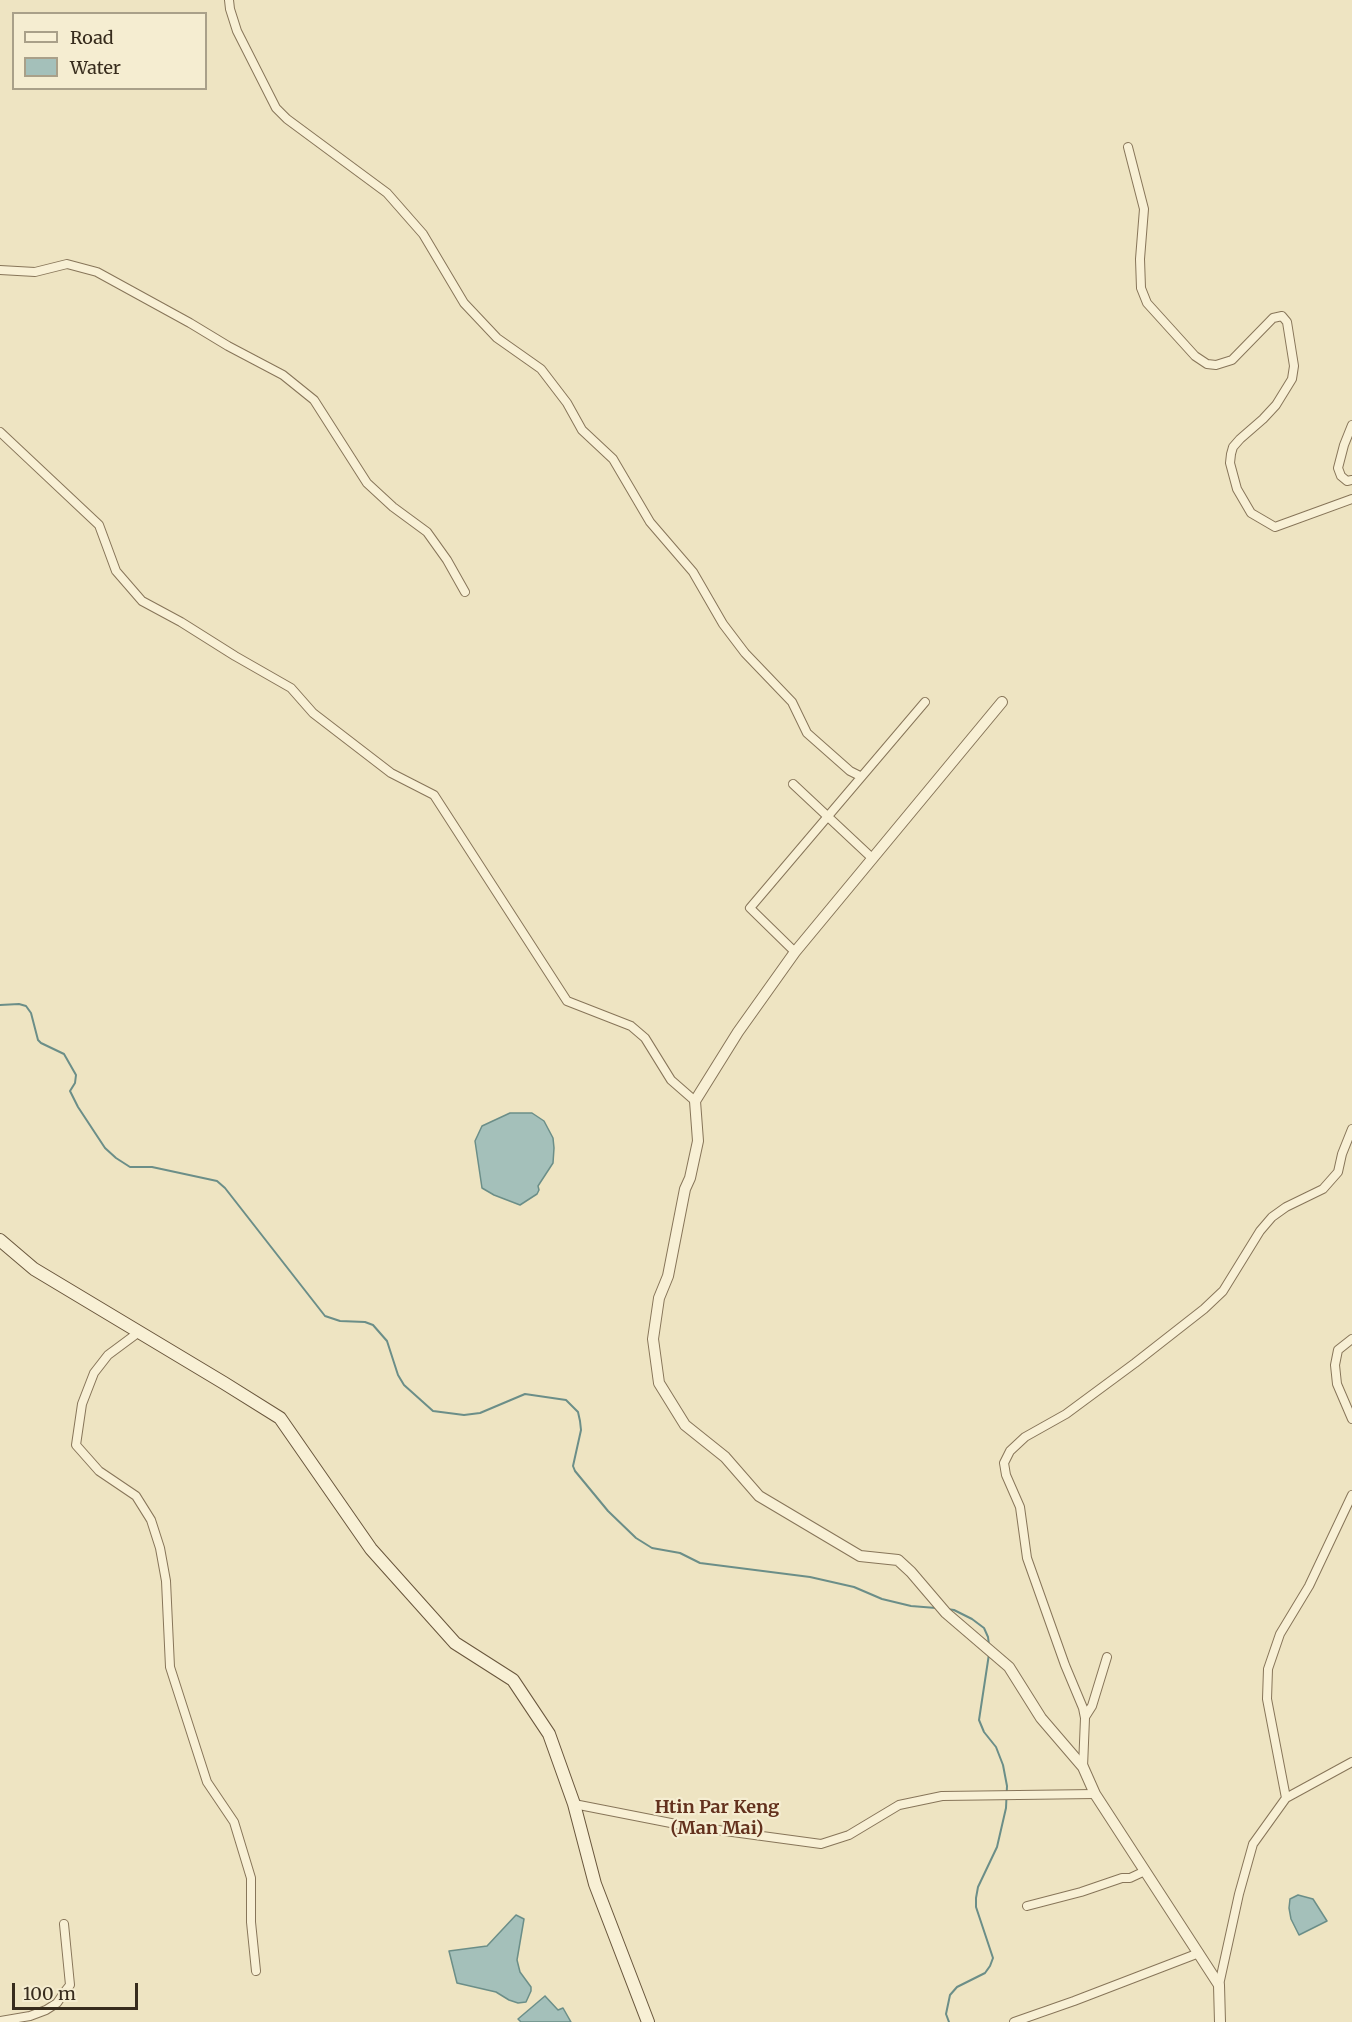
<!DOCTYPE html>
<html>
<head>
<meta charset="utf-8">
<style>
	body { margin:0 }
	#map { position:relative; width:1352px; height:2022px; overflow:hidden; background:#eee4c2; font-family:Merriweather,serif }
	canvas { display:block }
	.legend { position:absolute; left:12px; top:12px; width:195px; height:78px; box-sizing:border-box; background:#f5edd1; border:2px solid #a9a089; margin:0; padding:8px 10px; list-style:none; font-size:18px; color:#372c1d }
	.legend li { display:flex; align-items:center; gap:12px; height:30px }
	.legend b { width:30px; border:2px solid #a9a089 }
	.scale { position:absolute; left:12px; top:1983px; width:126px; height:27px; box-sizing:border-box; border:3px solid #372c1d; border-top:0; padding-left:8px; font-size:18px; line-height:21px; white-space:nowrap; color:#372c1d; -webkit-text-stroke:4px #f5edd1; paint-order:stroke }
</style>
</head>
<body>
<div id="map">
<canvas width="1352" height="2022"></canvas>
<ul class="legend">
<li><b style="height:8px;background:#f8f0d5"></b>Road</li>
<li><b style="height:16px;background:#a4c0ba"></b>Water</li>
</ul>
<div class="scale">100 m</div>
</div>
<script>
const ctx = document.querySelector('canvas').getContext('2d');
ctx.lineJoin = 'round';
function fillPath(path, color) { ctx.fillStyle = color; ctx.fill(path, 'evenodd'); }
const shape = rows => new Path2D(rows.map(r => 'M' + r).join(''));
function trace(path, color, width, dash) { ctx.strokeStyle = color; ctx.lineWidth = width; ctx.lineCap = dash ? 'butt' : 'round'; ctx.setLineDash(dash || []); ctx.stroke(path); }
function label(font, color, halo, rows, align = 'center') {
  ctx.font = font + ' Merriweather,serif'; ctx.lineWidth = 4.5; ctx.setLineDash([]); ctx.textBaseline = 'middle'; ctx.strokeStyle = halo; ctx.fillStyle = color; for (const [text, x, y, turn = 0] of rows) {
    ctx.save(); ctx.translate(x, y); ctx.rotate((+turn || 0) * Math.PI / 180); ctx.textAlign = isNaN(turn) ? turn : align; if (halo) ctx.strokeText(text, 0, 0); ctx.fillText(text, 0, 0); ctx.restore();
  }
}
const water = shape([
	[510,1113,532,1113,544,1121,553,1138,554,1148,553,1163,538,1186,539,1190,537,1194,520,1205,494,1195,482,1188,475,1141,482,1126,510,1113],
	[1298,1895,1313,1899,1327,1921,1299,1935,1291,1919,1289,1908,1290,1899,1298,1895],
	[516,1915,524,1919,517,1960,520,1972,531,1987,531,1991,526,2002,518,2003,509,2000,496,1992,457,1983,449,1951,487,1946,516,1915],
	[545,1996,558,2010,563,2008,571,2022,521,2022,518,2019,545,1996]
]);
fillPath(water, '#a4c0ba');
trace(water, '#6b8e88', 1.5);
trace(shape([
	[0,1005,19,1004,26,1006,31,1013,38,1040,41,1043,64,1054,76,1075,75,1083,70,1091,78,1107,105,1148,116,1158,130,1167,152,1167,217,1181,225,1188,325,1316,340,1321,365,1322,373,1325,387,1341,398,1375,404,1385,433,1411,464,1415,480,1413,525,1394,566,1400,578,1412,580,1421,581,1430,573,1466,575,1471,608,1511,636,1538,652,1548,680,1553,700,1563,810,1577,854,1587,882,1599,911,1606,936,1608],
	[947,1609,954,1610,972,1619,984,1628,988,1637,989,1645],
	[949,2022,946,2014,950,1995,957,1987,985,1973,990,1966,993,1958,976,1907,976,1898,978,1887,997,1847,1006,1808,1007,1786,1003,1765,996,1747,984,1732,979,1720,989,1654]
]), '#6b8e88', 2);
const minor = shape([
	[229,0,230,9,237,31,276,108,287,119,387,193,423,234,464,303,497,338,541,369,567,403,582,430,613,459,650,522,693,572,723,624,745,653,792,702,807,733,850,771,860,776],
	[1128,147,1144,209,1140,259,1141,288,1147,303,1195,356,1207,364,1216,365,1232,360,1273,318,1282,316,1287,322,1294,366,1292,379,1276,405,1263,419,1240,439,1233,447,1231,454,1230,463,1237,489,1251,513,1275,527,1352,499],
	[0,270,35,272,67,264,97,272,190,323,228,346,283,375,314,400,367,483,393,507,427,532,447,560,465,592],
	[1352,425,1344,445,1338,468,1341,476,1347,481,1352,480],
	[0,432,99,525,116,571,142,601,181,622,235,656,291,688,313,713,391,773,434,795,567,1001,631,1026,645,1038,671,1080,695,1101],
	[793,784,872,858],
	[795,952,750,908,925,702],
	[139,1332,108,1355,94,1373,82,1404,76,1445,99,1471,136,1496,151,1520,160,1548,166,1581,170,1667,207,1782,234,1822,251,1878,251,1922,256,1971],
	[1352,1339,1338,1350,1335,1365,1337,1384,1352,1419],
	[1085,1717,1092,1706,1107,1657],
	[1083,1767,1085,1718,1083,1708,1065,1665,1027,1558,1020,1507,1006,1475,1004,1463,1010,1451,1025,1437,1066,1414,1135,1363,1204,1309,1223,1291,1260,1231,1272,1217,1286,1207,1323,1189,1338,1172,1342,1154,1352,1129],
	[1286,1798,1352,1762],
	[574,1804,681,1825,821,1844,849,1835,899,1805,942,1796,1095,1794],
	[1027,1906,1081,1892,1122,1878,1130,1878,1145,1871],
	[1219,1985,1239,1894,1253,1844,1286,1798,1267,1699,1268,1669,1280,1634,1309,1586,1352,1495],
	[0,2021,30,2016,46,2010,57,2003,66,1990,70,1985,64,1924],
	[1014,2022,1074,2001,1199,1953]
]);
const tertiary = shape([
	[1002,702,795,952,738,1032,695,1101,698,1141,690,1178,685,1189,668,1276,659,1298,653,1339,659,1383,685,1425,725,1457,759,1496,860,1556,898,1560,911,1572,946,1613,1009,1667,1041,1718,1083,1767,1095,1794,1219,1985,1220,2022]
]);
const secondary = shape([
	[0,1240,34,1269,224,1383,280,1418,371,1549,455,1643,513,1680,549,1734,574,1804,595,1884,648,2022]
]);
trace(minor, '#877559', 10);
trace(tertiary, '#877559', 12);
trace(secondary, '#69563c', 14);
trace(minor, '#f8f0d5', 8);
trace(tertiary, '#f8f0d5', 10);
trace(secondary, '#f8f0d5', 12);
label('bold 18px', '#63311d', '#f5edd1', [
	["Htin Par Keng",717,1808],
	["(Man Mai)",717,1829]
]);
</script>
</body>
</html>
